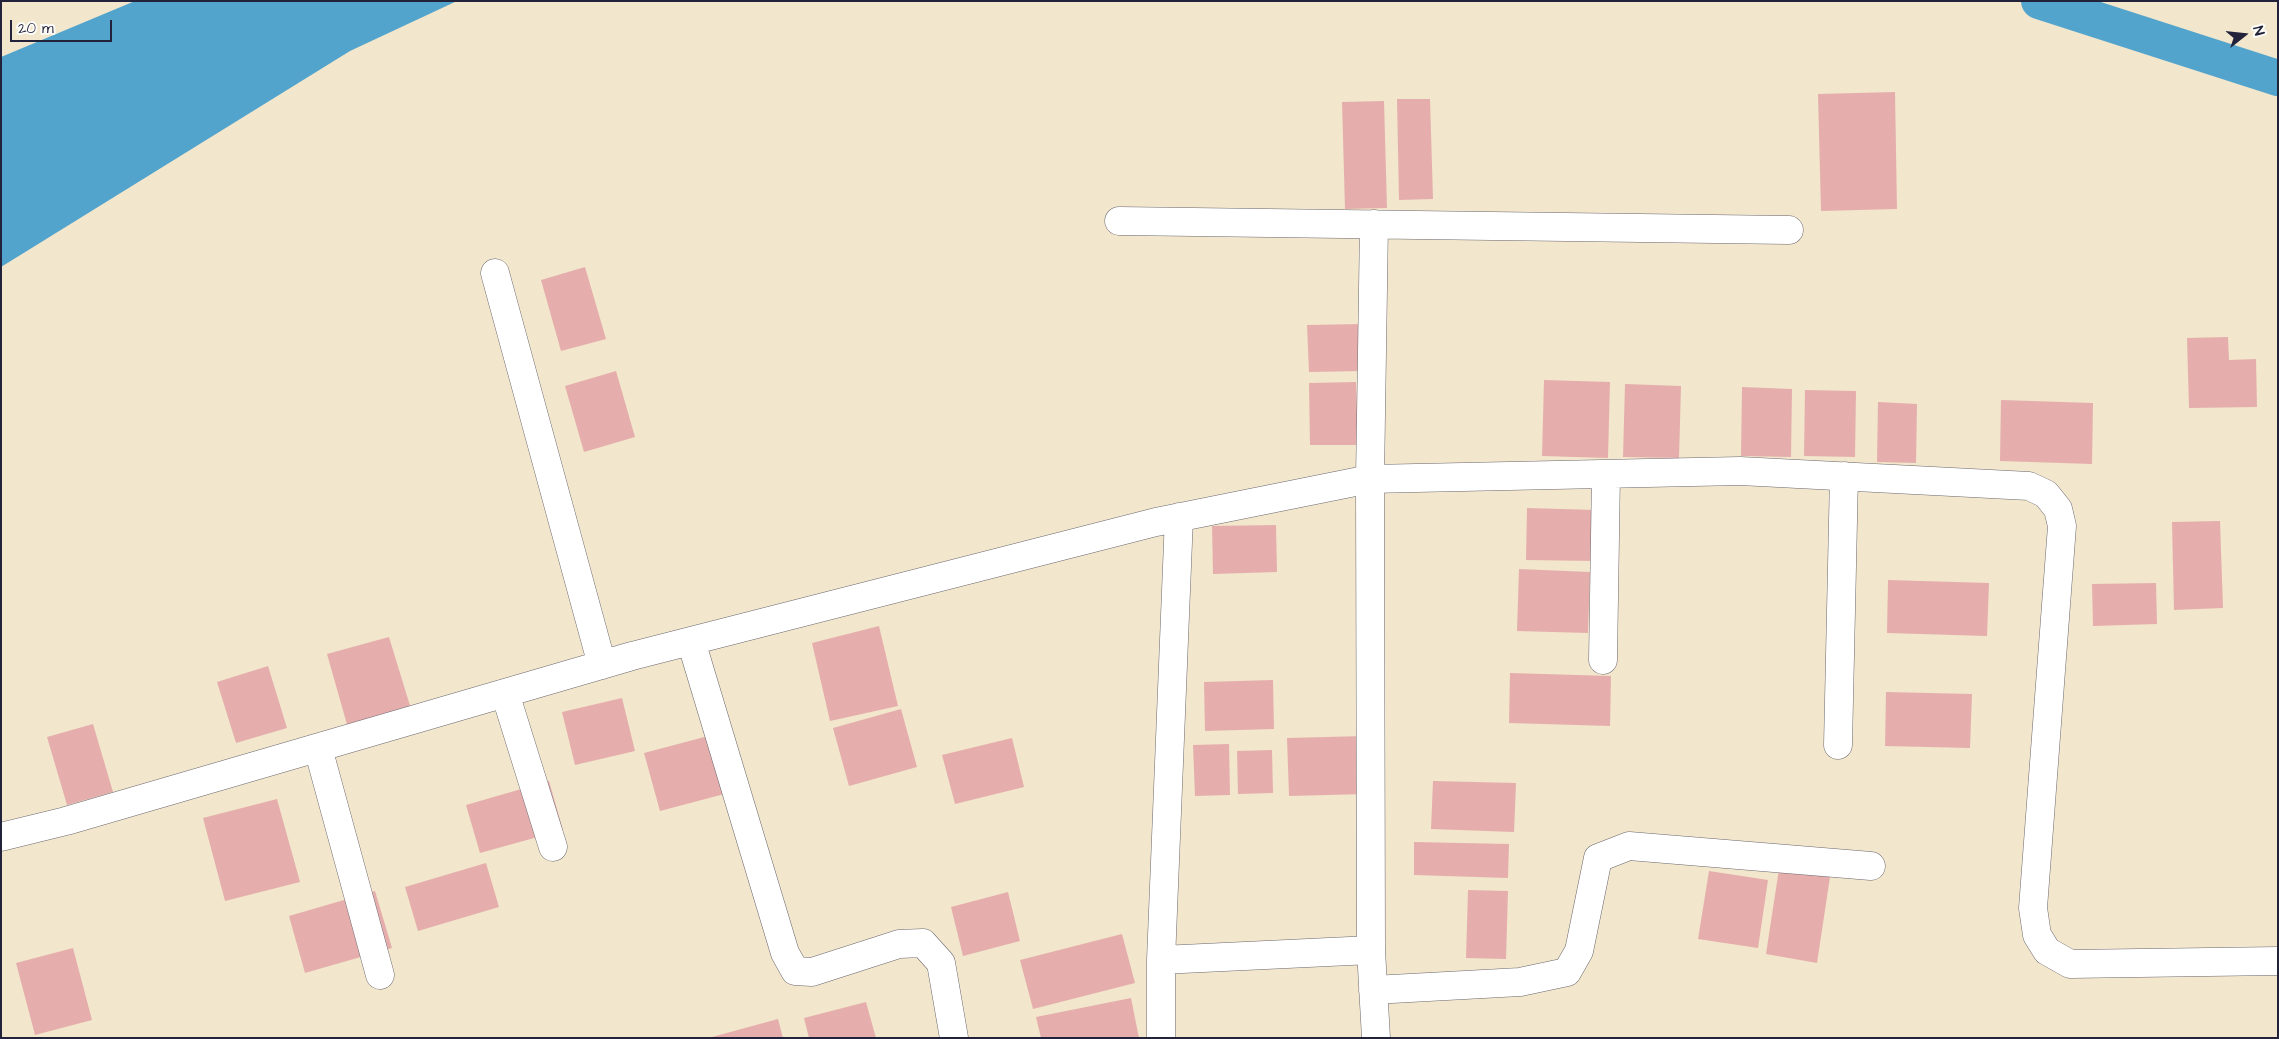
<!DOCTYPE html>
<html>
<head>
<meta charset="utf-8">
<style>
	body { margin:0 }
	#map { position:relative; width:2279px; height:1039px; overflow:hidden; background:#f2e6cc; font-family:"Architects Daughter",sans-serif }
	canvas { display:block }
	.frame { position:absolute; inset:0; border:2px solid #22223b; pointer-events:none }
	.north { position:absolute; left:2219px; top:10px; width:50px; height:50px; -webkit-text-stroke:4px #fdfcf7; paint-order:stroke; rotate:74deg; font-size:14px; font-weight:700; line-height:20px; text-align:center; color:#22223b }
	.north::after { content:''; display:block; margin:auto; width:18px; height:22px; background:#22223b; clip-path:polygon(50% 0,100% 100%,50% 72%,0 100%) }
	.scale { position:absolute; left:10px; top:20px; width:102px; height:22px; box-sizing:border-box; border:2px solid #22223b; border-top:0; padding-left:6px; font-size:15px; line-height:18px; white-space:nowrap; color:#22223b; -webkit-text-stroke:4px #fdfcf7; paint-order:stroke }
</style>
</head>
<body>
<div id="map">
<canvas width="2279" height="1039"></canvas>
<div class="frame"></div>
<div class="north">N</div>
<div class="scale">20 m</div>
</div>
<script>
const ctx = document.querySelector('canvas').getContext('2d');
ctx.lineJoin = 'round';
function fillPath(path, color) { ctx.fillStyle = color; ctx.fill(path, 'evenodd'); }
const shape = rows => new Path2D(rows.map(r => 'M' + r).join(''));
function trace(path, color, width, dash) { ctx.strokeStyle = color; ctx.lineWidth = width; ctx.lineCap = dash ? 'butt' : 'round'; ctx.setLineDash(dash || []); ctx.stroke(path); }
fillPath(shape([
	[135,1,457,1,350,51,1,267,1,57]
]), '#52a4cd');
trace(shape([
	[2039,1,2278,78]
]), '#52a4cd', 36);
fillPath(shape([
	[1895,92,1897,209,1821,211,1818,94],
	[1397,99,1430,99,1433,199,1399,200],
	[1384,101,1387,208,1345,209,1342,102],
	[585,267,606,339,561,351,541,280],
	[1362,324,1364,371,1309,372,1307,325],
	[2228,337,2229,360,2256,359,2257,407,2189,408,2187,338],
	[616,371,635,437,584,452,565,386],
	[1544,380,1610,382,1608,458,1542,456],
	[1356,382,1358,445,1310,445,1309,383],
	[1625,384,1681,386,1679,458,1623,457],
	[1742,387,1792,389,1791,457,1741,456],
	[1805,390,1856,391,1855,457,1804,456],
	[2001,400,2093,403,2092,464,2000,461],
	[1878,402,1917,404,1916,463,1877,462],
	[1527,508,1596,510,1595,561,1526,560],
	[2220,521,2223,608,2174,610,2172,522],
	[1276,525,1277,572,1213,574,1212,526],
	[1519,569,1590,572,1588,633,1517,631],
	[1888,580,1989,583,1987,636,1887,633],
	[2156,583,2157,624,2093,626,2092,584],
	[879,626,898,706,830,721,812,643],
	[389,637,411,709,348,728,327,654],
	[268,666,287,728,236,743,217,682],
	[1510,673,1611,676,1610,726,1509,723],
	[1273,680,1274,729,1205,731,1204,682],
	[1886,692,1972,694,1970,748,1885,746],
	[622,698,635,751,575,765,562,712],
	[901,709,917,767,849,786,833,728],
	[93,724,113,792,67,805,47,737],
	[712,735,728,793,660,811,644,753],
	[1365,736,1366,794,1289,796,1287,738],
	[1012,738,1024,787,955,804,942,755],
	[1229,744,1230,795,1195,796,1193,745],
	[1272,750,1273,793,1238,794,1237,751],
	[549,781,563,830,480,853,466,805],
	[1433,781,1516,783,1514,832,1431,829],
	[277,799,300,882,225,901,203,818],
	[1414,842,1509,844,1508,878,1414,875],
	[486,863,499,907,418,931,405,887],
	[1779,869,1830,877,1817,963,1766,954],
	[1709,871,1768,880,1758,948,1698,939],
	[1468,890,1508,891,1506,959,1466,958],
	[375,891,392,948,305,973,289,916],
	[1008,892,1020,941,963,956,951,907],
	[1122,934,1135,983,1033,1009,1020,960],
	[73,948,92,1020,35,1035,16,963],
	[1131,998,1139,1038,1041,1038,1036,1017],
	[866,1002,876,1038,809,1038,804,1018],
	[778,1019,783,1038,712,1038,712,1037]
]), '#e5aeac');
const minor = shape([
	[1119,221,1789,230],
	[1374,224,1370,479,1371,950,1376,1038],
	[495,273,602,665],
	[691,641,785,953,795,971,812,972,899,944,923,943,941,963,954,1038],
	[1603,660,1606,474],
	[505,693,553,847],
	[1838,745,1844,476],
	[318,748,380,975],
	[1,837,66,821,632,656,1156,522,1370,479,1740,471,2029,486,2046,494,2058,509,2062,526,2033,908,2037,935,2047,951,2070,964,2278,961],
	[1161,960,1371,950],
	[1373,990,1520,982,1567,972,1579,951,1598,858,1629,846,1871,866],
	[1161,1038,1161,960,1179,517]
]);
trace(minor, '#6b676e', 29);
trace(minor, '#fff', 28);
</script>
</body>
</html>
